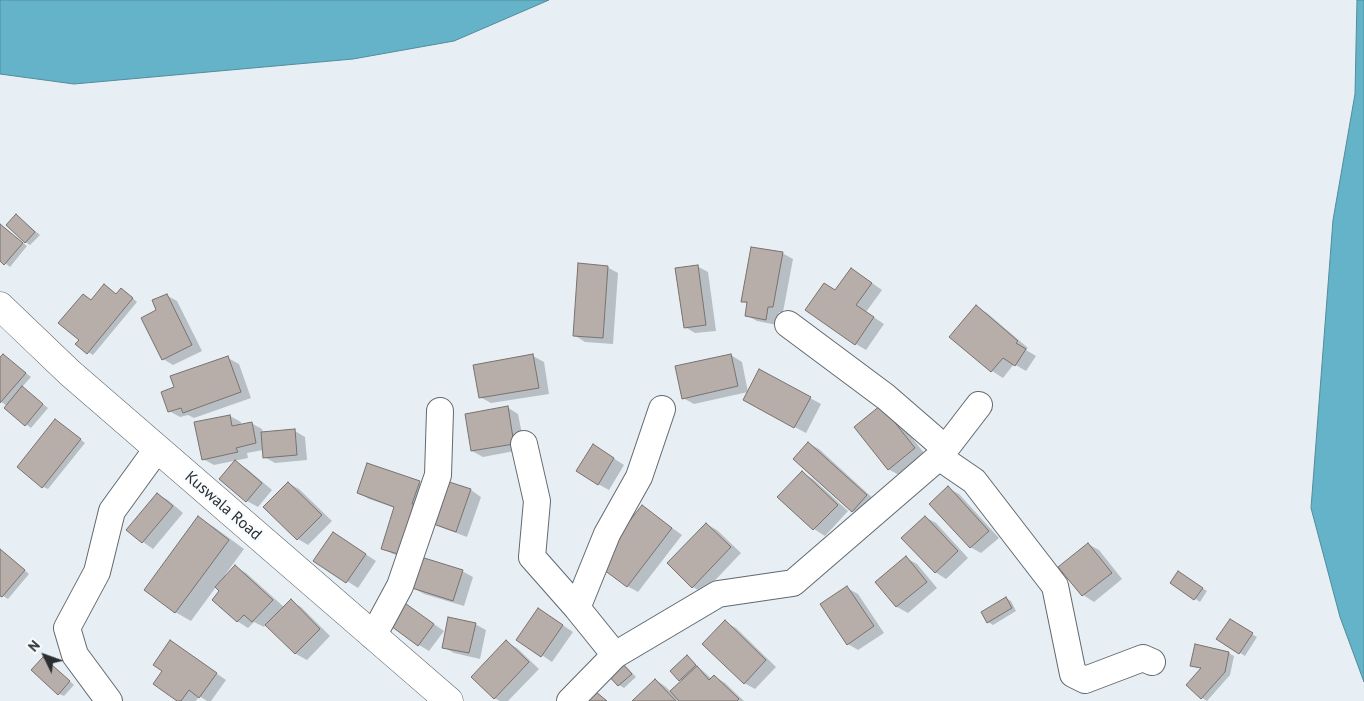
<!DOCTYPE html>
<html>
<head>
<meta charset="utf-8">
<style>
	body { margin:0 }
	#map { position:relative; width:1364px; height:701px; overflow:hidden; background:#e7eff5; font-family:"PT Sans",sans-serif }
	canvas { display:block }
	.north { position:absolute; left:20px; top:631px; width:50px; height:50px; -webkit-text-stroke:4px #f8fcfe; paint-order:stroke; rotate:312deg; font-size:14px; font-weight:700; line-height:20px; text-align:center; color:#2b2e30 }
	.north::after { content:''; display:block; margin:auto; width:18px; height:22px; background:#2b2e30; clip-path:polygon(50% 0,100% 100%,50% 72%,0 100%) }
</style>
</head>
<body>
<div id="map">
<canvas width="1364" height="701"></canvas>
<div class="north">N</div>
</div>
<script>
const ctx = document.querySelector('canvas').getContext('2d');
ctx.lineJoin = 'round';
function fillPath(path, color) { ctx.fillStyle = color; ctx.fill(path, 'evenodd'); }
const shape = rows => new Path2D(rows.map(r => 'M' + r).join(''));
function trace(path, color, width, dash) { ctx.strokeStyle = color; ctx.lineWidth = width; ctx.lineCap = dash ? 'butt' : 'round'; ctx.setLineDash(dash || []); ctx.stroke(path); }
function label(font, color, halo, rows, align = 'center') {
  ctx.font = font + ' "PT Sans",sans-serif'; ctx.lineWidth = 5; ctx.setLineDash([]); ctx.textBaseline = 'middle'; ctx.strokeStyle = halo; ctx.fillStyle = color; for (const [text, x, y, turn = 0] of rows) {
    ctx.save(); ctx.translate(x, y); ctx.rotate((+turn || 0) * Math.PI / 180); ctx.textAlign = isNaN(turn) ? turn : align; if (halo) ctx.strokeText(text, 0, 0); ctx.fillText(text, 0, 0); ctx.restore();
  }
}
const water = shape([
	[0,0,549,0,454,41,353,59,74,84,0,74,0,0],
	[1357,0,1364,0,1364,682,1340,617,1311,508,1333,220,1355,94,1357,0]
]);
fillPath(water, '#64b3c9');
trace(water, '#538b9b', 1);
fillPath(shape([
	[16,215,40,235,30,245,25,242],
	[0,225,27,246,10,267,0,259],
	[782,253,793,259,783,312,779,312,777,325,757,321,746,315,748,304,742,301],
	[697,266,708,272,716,331,695,333,685,327],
	[607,267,618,273,613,344,585,342,574,335],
	[862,276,882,290,866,312,884,324,866,350,856,344,836,291],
	[126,292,137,302,93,355,88,352,80,340,92,301],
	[166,295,177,301,202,351,173,365,163,359],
	[976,307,987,313,1028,348,1026,350,1036,356,1026,371,1014,364,1003,378,992,371,951,337],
	[3,355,31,377,22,387,48,408,31,428,5,408,7,406,0,401,0,359],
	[731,355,742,362,748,392,810,398,821,404,806,433,755,406,748,392,694,404,683,398],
	[533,356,544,362,549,394,491,403,480,397],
	[228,358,239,364,251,398,194,418,188,415,180,417,169,411,176,388],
	[507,407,518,414,525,449,483,457,472,451],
	[892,413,925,454,899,475,888,469],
	[230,416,241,422,241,425,251,423,262,429,263,433,295,431,305,437,307,460,275,463,264,457,263,450,247,453,248,458,214,465,203,459],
	[61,424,85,443,48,489,43,487],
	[808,443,819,449,877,502,863,517,853,511],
	[604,452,624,465,609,490,598,484],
	[235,462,246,468,272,490,258,507,247,501,221,479],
	[802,473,813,479,848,511,825,536,814,529,779,497],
	[444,481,471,490,481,497,467,537,440,527,429,521],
	[288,483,299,489,332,521,308,545,298,539],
	[419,483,430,489,409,559,393,554,382,548,395,508,369,499,358,493],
	[948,488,959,494,999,538,981,553,970,547],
	[157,494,168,500,183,513,153,549,143,542,127,530],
	[642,506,682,535,638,592,627,586],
	[925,517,936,523,968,558,946,579,935,572],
	[199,518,214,527,244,549,225,575,227,577,236,567,246,573,284,607,291,601,301,607,330,636,307,660,296,654,266,624,264,627,254,622,248,628,237,621,221,591,216,587,191,621,175,612,145,590],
	[706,524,717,530,741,553,703,593,693,587],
	[344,540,376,561,358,588,315,561],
	[1088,544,1099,550,1122,579,1094,602,1083,595,1060,567],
	[0,549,29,574,8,599,0,594],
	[906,558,917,564,937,588,908,613,897,607,877,582],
	[462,571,473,577,464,606,424,594,413,588],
	[1183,576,1207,591,1200,602,1171,583],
	[847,588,858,594,884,633,858,650,848,644],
	[1006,598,1011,601,1016,611,993,625,988,622],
	[403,603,444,631,429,651,419,645],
	[549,616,573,632,552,662,518,639],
	[1230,621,1257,637,1245,656,1218,639],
	[725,622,736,628,776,667,755,689,744,683],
	[475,624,486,630,480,659,454,653,443,647],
	[171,642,226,680,211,701,207,701,199,696,196,701,179,701,164,671],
	[506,642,517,648,539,669,508,701,500,701,494,698],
	[1229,653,1234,656,1230,675,1207,701,1202,698,1202,669,1191,665],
	[687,657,712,679,714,676,725,683,744,701,634,701,656,680,666,687,671,692,683,681,680,680],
	[48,661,74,685,64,696,59,694],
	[624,664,636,677,624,688,619,685,607,672]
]), '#0003');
const building = shape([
	[16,214,35,232,25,243,6,225,16,214],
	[0,224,23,243,4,265,0,261,0,224],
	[751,247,783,252,773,307,768,307,766,320,745,316,747,302,741,302,751,247],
	[578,263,608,266,603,338,573,336,578,263],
	[698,265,706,325,684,328,675,268,698,265],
	[851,268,872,283,856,305,874,317,855,345,805,310,824,283,835,290,851,268],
	[104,284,116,294,121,288,133,298,87,354,75,344,79,340,58,323,83,294,91,300,104,284],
	[167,294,192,345,162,360,141,318,156,310,152,300,167,294],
	[976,305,1018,341,1016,343,1026,349,1015,366,1003,358,991,372,949,337,976,305],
	[3,354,26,373,0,403,0,357,3,354],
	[533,354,539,388,479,398,473,365,533,354],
	[731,354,738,386,682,399,675,366,731,354],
	[228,356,241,392,183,413,181,408,168,412,161,392,174,387,170,376,228,356],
	[759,369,811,397,794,428,743,400,759,369],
	[22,386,43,404,25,426,4,408,22,386],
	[881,405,915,448,888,470,854,427,881,405],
	[508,406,514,444,471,451,465,414,508,406],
	[230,415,232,426,252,422,256,443,236,448,238,452,202,460,194,422,230,415],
	[55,419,81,439,42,488,17,467,55,419],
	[295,429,297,455,263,458,261,432,295,429],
	[808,442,867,495,852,512,793,459,808,442],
	[593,444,614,458,598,485,576,471,593,444],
	[235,460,262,483,246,502,219,479,235,460],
	[367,463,420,481,412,504,414,504,398,554,381,549,394,507,357,493,367,463],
	[802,471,838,505,813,530,777,497,802,471],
	[443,480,471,489,456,532,428,522,443,480],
	[288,482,322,515,297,540,263,507,288,482],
	[948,486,989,531,970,548,929,504,948,486],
	[157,493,173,506,142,543,126,530,157,493],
	[642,505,672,528,627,587,596,564,642,505],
	[198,516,229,540,175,613,144,590,198,516],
	[925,516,958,551,935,573,901,538,925,516],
	[706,523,731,547,692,588,667,563,706,523],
	[333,532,366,554,346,583,313,561,333,532],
	[1088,543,1112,573,1082,596,1058,567,1088,543],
	[0,549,25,570,2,597,0,596,0,549],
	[906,556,927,582,896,607,875,582,906,556],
	[421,557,463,570,453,601,412,588,421,557],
	[235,565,273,600,252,622,244,615,237,622,212,600,219,591,215,587,235,565],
	[1178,571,1203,588,1194,600,1170,583,1178,571],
	[847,586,874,626,847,645,820,604,847,586],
	[1006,597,1012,608,987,623,981,612,1006,597],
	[291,599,320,629,295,654,265,625,291,599],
	[402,601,434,624,418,646,387,623,402,601],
	[538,608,563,625,541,657,516,640,538,608],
	[448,617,476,623,469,653,442,648,448,617],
	[1230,619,1253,633,1239,654,1216,639,1230,619],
	[725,620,766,660,744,684,702,644,725,620],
	[170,640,217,673,199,698,189,690,181,701,177,701,153,684,162,671,153,665,170,640],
	[506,640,529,662,494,699,471,677,506,640],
	[1195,644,1229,652,1225,672,1201,699,1186,685,1201,668,1190,666,1195,644],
	[687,655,696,665,679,681,670,671,687,655],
	[43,657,70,681,58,695,31,670,43,657],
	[619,660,632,674,618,686,605,672,619,660],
	[697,666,709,680,714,675,739,699,737,701,679,701,670,691,697,666],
	[655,679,676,701,632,701,655,679],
	[590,687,607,701,579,701,590,687]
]);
fillPath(building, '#b7aeaa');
trace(building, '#79716d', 1);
const street = shape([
	[788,324,886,397,946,449],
	[524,444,537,501,532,557,577,608,615,655],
	[939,457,974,481,1055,586,1073,674,1085,680,1143,658,1152,662],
	[577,608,607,534,639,477,662,409],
	[373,636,400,586,438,475,440,411],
	[109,701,75,655,67,628,97,572,112,511,157,449],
	[570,701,615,655,718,594,793,583,939,457,979,405]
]);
const secondary = shape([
	[0,306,70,373,449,701]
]);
trace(street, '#62696e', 28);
trace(secondary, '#62696e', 29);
trace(street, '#fff', 26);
trace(secondary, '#fff', 28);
label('16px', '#2b2e30', '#f8fcfe', [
	["Kuswala Road",223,506,41]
]);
</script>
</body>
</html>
